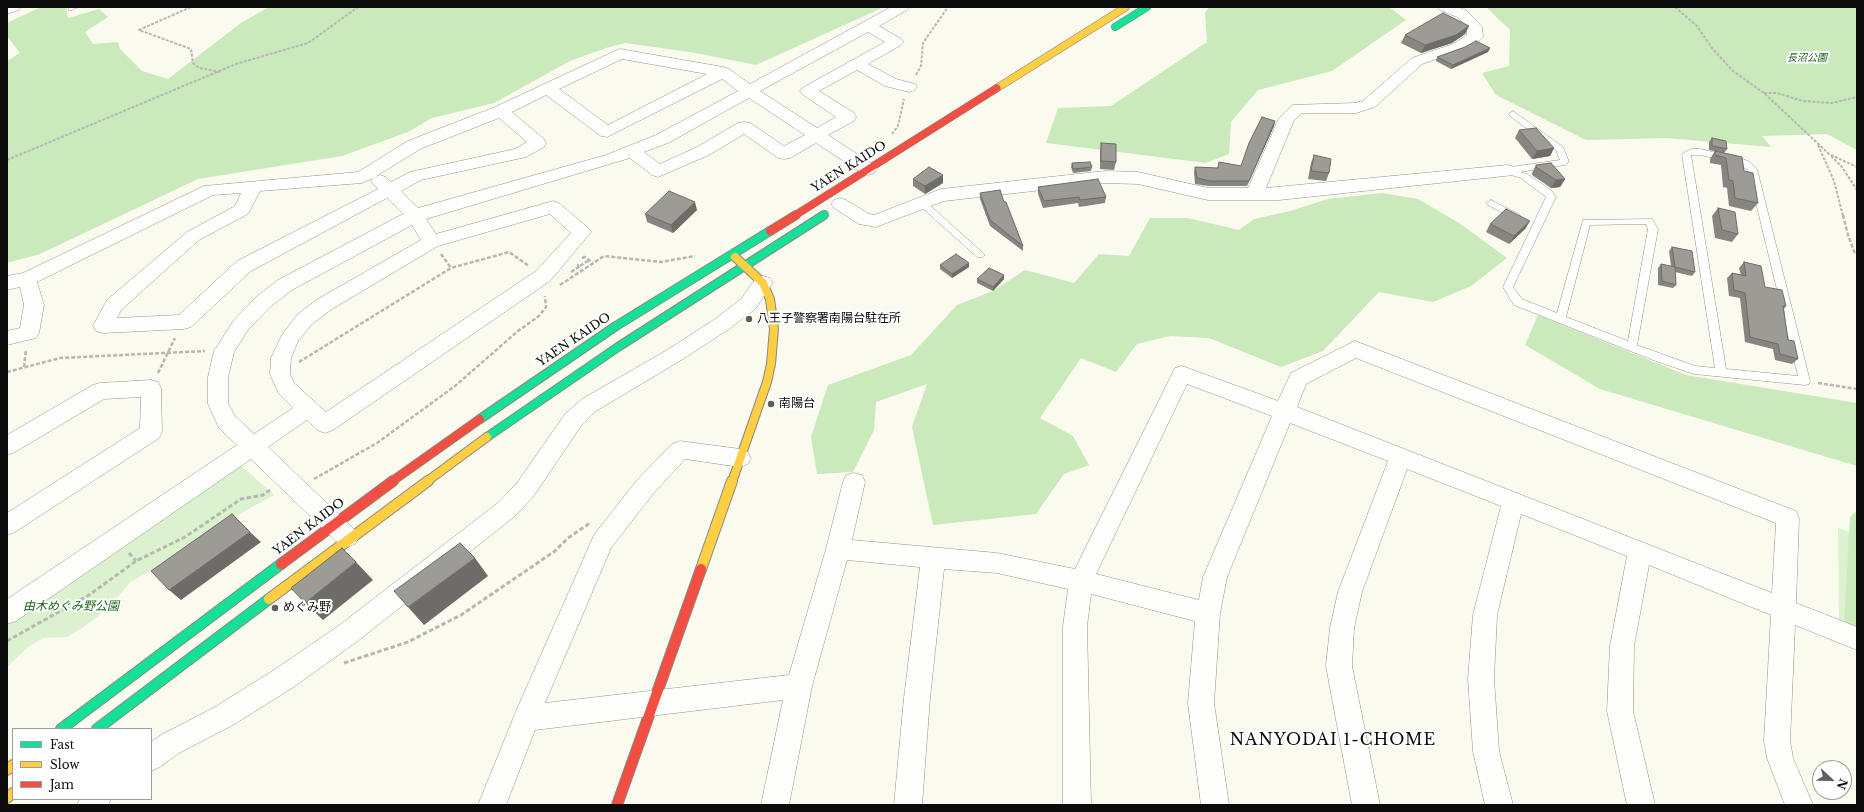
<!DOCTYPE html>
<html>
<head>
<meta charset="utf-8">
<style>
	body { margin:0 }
	#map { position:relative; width:1864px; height:812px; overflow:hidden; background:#fafaef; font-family:"Libre Baskerville",serif }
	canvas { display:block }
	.frame { position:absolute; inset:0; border:8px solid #0b0b0b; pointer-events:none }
	.legend { position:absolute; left:12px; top:728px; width:140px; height:72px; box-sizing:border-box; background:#fff; border:1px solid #9d9d9d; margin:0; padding:5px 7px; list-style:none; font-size:12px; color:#0b0b0b }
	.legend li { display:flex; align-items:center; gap:8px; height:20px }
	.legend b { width:20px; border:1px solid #9d9d9d }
	.north { position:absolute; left:1812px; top:760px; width:40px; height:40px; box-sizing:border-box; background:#fff; border:1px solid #9d9d9d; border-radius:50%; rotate:112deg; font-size:11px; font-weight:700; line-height:16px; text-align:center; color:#0b0b0b }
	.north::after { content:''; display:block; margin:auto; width:14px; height:18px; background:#5f5f5b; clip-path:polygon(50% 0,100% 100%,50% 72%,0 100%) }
</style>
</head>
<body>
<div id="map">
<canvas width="1864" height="812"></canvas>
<div class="frame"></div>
<ul class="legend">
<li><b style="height:5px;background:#16e098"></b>Fast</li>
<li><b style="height:5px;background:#ffcf43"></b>Slow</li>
<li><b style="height:5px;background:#f24e42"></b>Jam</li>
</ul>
<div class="north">N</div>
</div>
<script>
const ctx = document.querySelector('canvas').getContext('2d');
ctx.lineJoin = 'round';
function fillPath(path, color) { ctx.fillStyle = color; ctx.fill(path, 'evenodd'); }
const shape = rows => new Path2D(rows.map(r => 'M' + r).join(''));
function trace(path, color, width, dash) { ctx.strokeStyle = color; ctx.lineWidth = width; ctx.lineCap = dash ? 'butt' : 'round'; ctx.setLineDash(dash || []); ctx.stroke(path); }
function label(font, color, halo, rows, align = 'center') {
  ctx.font = font + ' "Libre Baskerville","Noto Sans JP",serif'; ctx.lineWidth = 4; ctx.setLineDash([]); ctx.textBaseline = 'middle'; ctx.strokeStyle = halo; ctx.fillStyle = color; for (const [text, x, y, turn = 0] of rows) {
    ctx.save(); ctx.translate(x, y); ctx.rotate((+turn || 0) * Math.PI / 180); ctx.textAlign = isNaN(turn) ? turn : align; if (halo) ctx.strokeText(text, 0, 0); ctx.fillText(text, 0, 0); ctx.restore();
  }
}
fillPath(shape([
	[238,463,274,495,227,521,166,562,130,582,117,598,98,616,82,628,67,637,43,638,28,647,7,667,7,623],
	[1838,528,1857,535,1857,627,1839,620]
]), '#dcf1ce');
fillPath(shape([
	[41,7,66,7,68,18,99,9,108,17,85,32,93,44,118,42,120,49,142,71,168,79,241,23,269,7,884,7,756,65,690,52,625,43,606,48,570,61,494,103,432,118,408,132,342,156,198,179,40,254,7,263,7,61,20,53,7,36,7,23],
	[1209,7,1389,7,1406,20,1332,71,1258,90,1231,122,1229,154,1206,163,1046,143,1058,108,1111,106,1207,42,1205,13],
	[1486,7,1857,7,1857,150,1827,134,1762,136,1771,147,1666,138,1586,140,1496,95,1482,73,1509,66,1510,30],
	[1382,193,1418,199,1459,223,1507,258,1471,286,1433,302,1379,292,1323,351,1281,367,1209,338,1170,336,1137,344,1116,372,1081,358,1040,418,1073,436,1089,465,1064,474,1036,514,933,525,912,427,927,384,876,402,874,430,853,472,817,474,811,437,828,385,911,355,957,305,993,291,1025,270,1074,283,1099,254,1129,256,1150,218,1188,218,1239,230,1254,219,1290,211,1328,199],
	[1538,315,1686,375,1857,403,1857,466,1600,389,1525,345],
	[1857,511,1857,632,1844,627,1850,517]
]), '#caeabb');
const lane = shape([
	[69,7,78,7,72,10,69,10,69,7],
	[1513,111,1563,147,1569,162,1565,165,1520,172,1527,174,1551,190,1556,197,1513,287,1522,299,1557,313,1583,220,1652,219,1658,229,1637,345,1695,366,1715,368,1682,154,1691,149,1700,149,1743,159,1750,162,1757,169,1810,381,1809,384,1805,385,1694,374,1653,360,1514,305,1503,287,1546,197,1521,178,1505,173,1503,171,1511,167,1560,160,1556,150,1510,116,1509,114,1513,111],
	[1691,155,1700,155,1737,163,1748,170,1798,376,1726,369,1691,155],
	[1646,224,1648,229,1628,341,1566,317,1590,225,1646,224],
	[922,200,925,201,983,253,985,255,983,257,977,257,919,205,917,203,922,200],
	[1491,200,1520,215,1522,217,1517,220,1514,219,1488,205,1486,203,1491,200]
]);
const street = shape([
	[7,7,21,7,19,10,7,14,7,7],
	[891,7,909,7,907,10,879,26,901,39,904,42,901,45,868,64,896,79,915,84,917,87,915,90,909,92,885,86,857,70,819,91,854,113,856,117,854,121,828,135,874,165,877,169,874,173,868,175,862,173,816,143,790,158,784,159,778,158,744,134,709,155,658,177,652,175,630,158,426,219,436,234,553,201,559,203,588,228,591,232,550,281,333,430,325,433,317,430,307,420,268,447,355,530,359,537,355,544,347,547,339,544,251,459,16,621,7,624,7,599,237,445,219,428,208,404,208,377,214,351,234,320,256,297,278,280,403,214,387,198,251,271,191,327,184,329,103,333,96,331,93,326,107,300,187,232,235,206,241,193,213,195,37,282,44,305,39,333,36,338,7,345,7,331,20,328,24,305,20,287,7,290,7,276,23,273,204,186,358,172,408,141,495,107,615,51,620,49,723,67,729,69,750,84,891,7],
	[868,32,885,42,802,88,800,91,802,94,836,117,817,128,760,91,868,32],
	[622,59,707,74,608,125,559,89,622,59],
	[722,79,738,91,656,135,606,155,418,208,401,191,421,180,526,157,544,147,546,143,544,139,512,112,546,95,601,136,607,137,722,79],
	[749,98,805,135,784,146,750,123,744,122,738,123,697,147,660,164,644,152,668,143,749,98],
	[499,118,527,142,515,149,410,172,391,182,386,177,380,175,375,177,420,149,499,118],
	[373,178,371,181,378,189,237,261,179,315,117,318,121,310,199,240,248,214,260,191,362,183,373,178],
	[550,214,571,233,536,271,326,412,294,383,290,374,291,358,298,341,312,324,332,309,438,246,550,214],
	[412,225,421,240,318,299,298,314,283,333,271,358,270,374,279,394,293,408,254,434,235,416,228,404,228,377,234,352,248,330,270,307,292,290,412,225],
	[1438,7,1458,7,1467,11,1482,27,1483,37,1480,40,1463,50,1422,64,1375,107,1356,113,1302,113,1294,120,1266,188,1508,165,1514,167,1517,171,1514,175,1279,200,1208,200,1138,184,1105,183,944,201,876,227,859,224,834,208,831,204,834,200,840,198,846,200,869,214,874,215,941,189,1105,171,1138,172,1208,188,1248,188,1279,118,1292,105,1355,103,1363,101,1412,58,1453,44,1467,35,1466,25,1457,17,1440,10,1438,7],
	[763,276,770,278,773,283,755,309,729,329,683,359,596,411,581,426,533,497,515,516,359,640,292,688,233,725,179,753,160,767,151,771,151,742,161,735,215,707,274,670,341,624,499,502,517,483,565,414,582,399,669,349,715,319,741,299,756,278,763,276],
	[1355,341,1796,511,1799,518,1796,603,1857,627,1857,650,1795,625,1790,741,1793,758,1813,805,1785,805,1767,758,1764,741,1771,615,1649,565,1634,646,1633,711,1655,805,1627,805,1607,711,1610,646,1627,556,1521,514,1497,615,1494,679,1499,751,1513,805,1485,805,1473,751,1468,679,1473,615,1501,506,1407,469,1362,592,1354,628,1352,666,1380,805,1352,805,1326,666,1330,628,1338,592,1388,461,1290,423,1227,577,1220,613,1214,703,1229,805,1201,805,1188,703,1195,621,1091,594,1087,626,1091,805,1063,805,1063,626,1068,589,997,573,944,569,930,698,922,805,894,805,904,698,920,567,847,560,812,686,789,805,761,805,783,700,535,730,506,805,478,805,517,709,594,535,637,480,672,444,680,441,740,449,748,452,751,458,748,464,740,467,685,459,653,494,611,548,545,703,789,675,826,549,843,482,846,475,854,473,862,475,865,482,852,540,997,553,1075,569,1175,368,1182,366,1278,401,1291,373,1355,341],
	[1356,358,1776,523,1772,593,1297,407,1306,384,1356,358],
	[1187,384,1272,416,1203,577,1199,600,1096,574,1187,384],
	[151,380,158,382,161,388,162,432,159,438,15,532,7,535,7,513,140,428,141,397,104,399,15,452,7,455,7,435,93,385,100,383,151,380],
	[80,799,111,799,108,805,77,805,80,799]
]);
const fastFar2 = shape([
	[1115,27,1147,7]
]);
const fastFar1 = shape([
	[480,419,616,326,770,231],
	[487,437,618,347,824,215]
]);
const fast = shape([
	[61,729,281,564],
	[97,729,269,599]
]);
const slowFar2 = shape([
	[997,88,1126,7]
]);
const slowFar1 = shape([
	[426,482,487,437],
	[732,482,767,382,771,364,774,329,770,299,763,283,735,257]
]);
const slow = shape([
	[701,569,732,481],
	[269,599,428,481],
	[7,770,13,765],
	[7,798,13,793]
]);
const jamFar2 = shape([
	[794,216,997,88]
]);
const jamFar1 = shape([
	[770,231,796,215],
	[391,482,480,419]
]);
const jam = shape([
	[281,564,393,481],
	[617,805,701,569]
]);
trace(lane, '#93938e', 1);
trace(street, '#93938e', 1);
trace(fastFar2, '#898984', 8);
trace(fastFar1, '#898984', 10);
trace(fast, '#898984', 12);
trace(slowFar2, '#898984', 8);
trace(slowFar1, '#898984', 10);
trace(slow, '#898984', 12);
trace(jamFar2, '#898984', 8);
trace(jamFar1, '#898984', 10);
trace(jam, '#898984', 12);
trace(shape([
	[191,7,139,30,191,49,193,63,199,68,220,72],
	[1675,7,1697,26,1712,48,1733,71,1764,93,1829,154,1857,167],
	[916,75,921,66,923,43,948,7],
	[1764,93,1777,93,1803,101,1832,103,1857,97],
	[892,134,898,126,904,99],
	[1818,145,1834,181,1843,216],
	[1831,156,1842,167,1857,190],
	[7,160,236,64,308,43,358,7]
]), '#b7b7b5', 2, [3, 1.5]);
trace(shape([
	[1843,215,1848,235,1855,254,1857,254],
	[441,254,451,268],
	[582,258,585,257,593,263],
	[580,266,589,260],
	[571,272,580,266,577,265],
	[560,285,604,256,661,262,695,256],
	[299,362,451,268,509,252,529,266],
	[24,367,26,349],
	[7,372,60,358,205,351],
	[158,373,175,338],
	[1818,383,1857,389],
	[314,479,377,443,455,386,518,331,539,316,546,307,545,296]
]), '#b7b7b5', 2.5, [4, 2]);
trace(shape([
	[129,553,136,561],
	[7,641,89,595,136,561,185,537,241,499,263,495,270,490],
	[344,663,408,642,461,615,555,551,568,538,590,523]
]), '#b7b7b5', 3, [4.5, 2.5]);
fillPath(lane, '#fefefd');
fillPath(street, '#fefefd');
trace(fastFar2, '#16e098', 7);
trace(fastFar1, '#16e098', 8);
trace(fast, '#16e098', 10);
trace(slowFar2, '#ffcf43', 7);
trace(slowFar1, '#ffcf43', 8);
trace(slow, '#ffcf43', 10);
trace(jamFar2, '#f24e42', 7);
trace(jamFar1, '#f24e42', 8);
trace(jam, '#f24e42', 10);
fillPath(shape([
	[1469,26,1465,34,1452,43,1421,53,1401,43,1405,35],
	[1490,48,1488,52,1451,69,1436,61,1437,57],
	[1275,121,1274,126,1247,186,1208,186,1195,184,1194,172,1195,167,1217,168,1219,162,1241,166],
	[1519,130,1554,148,1550,156,1532,159,1515,138],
	[1712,138,1727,149,1724,153,1709,150,1709,142],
	[1101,143,1116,162,1114,170,1100,169,1100,151],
	[1715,151,1742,157,1744,171,1758,203,1751,211,1729,206,1727,188,1723,187,1721,165,1710,163,1710,159],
	[1314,155,1329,173,1326,181,1308,179,1311,163],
	[1072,163,1092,167,1091,171,1073,173,1071,167],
	[1536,165,1565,179,1560,187,1551,188,1532,175,1532,173],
	[913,179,943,183,925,194,913,186],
	[1038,187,1106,197,1105,203,1079,207,1078,203,1043,208,1038,194],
	[980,193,1004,202,1023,246,1023,251,990,226,980,199],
	[1718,208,1738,234,1732,242,1715,238,1712,216],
	[697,210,673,233,647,222,645,214],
	[1530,221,1525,229,1509,244,1486,232,1490,224],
	[1672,247,1695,272,1692,276,1675,272,1676,285,1673,288,1658,285,1658,268,1661,264,1671,266,1669,251],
	[1744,262,1765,287,1786,306,1784,309,1788,340,1798,359,1792,364,1775,360,1773,349,1745,342,1740,298,1729,296,1727,278,1732,273,1741,275,1739,268],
	[940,265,969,267,952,278,940,269],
	[977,279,1004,279,993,291,977,283]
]), '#868580');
fillPath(shape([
	[1469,26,1465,34,1452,43,1421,53,1425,45],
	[1490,48,1488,52,1451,69,1453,65],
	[1275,121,1274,126,1247,186,1249,181],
	[1554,148,1550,156,1532,159,1537,151],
	[943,175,943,183,925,194,925,186],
	[1565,179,1560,187,1551,188,1556,180],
	[695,202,697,210,673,233,671,225],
	[1530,221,1525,229,1509,244,1514,236],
	[969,263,969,267,952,278,952,274],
	[1004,275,1004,279,993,291,993,287],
	[250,532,261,542,181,600,169,590],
	[475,558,488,576,424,625,408,607],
	[356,562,373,580,323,620,305,603]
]), '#6d6c68');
const building = shape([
	[1443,13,1469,26,1456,35,1425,45,1405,35,1443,13],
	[1476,41,1490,48,1453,65,1437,57,1465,47,1476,41],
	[1262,117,1275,121,1249,181,1210,181,1197,178,1195,167,1218,168,1219,162,1241,166,1249,143,1262,117],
	[1536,128,1554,148,1537,151,1519,130,1536,128],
	[1712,138,1726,141,1727,149,1712,146,1712,138],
	[1101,143,1116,144,1116,162,1101,161,1101,143],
	[1715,151,1742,157,1744,171,1753,173,1758,203,1735,198,1733,181,1729,180,1726,158,1715,155,1715,151],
	[1314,155,1331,159,1329,173,1311,171,1314,155],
	[1090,162,1092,167,1073,169,1072,163,1090,162],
	[1551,163,1565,179,1556,180,1536,167,1536,165,1551,163],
	[929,167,943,175,925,186,913,179,929,167],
	[1098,179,1106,197,1080,200,1079,197,1044,201,1038,187,1098,179],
	[1000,190,1004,202,1006,202,1023,246,990,220,980,193,1000,190],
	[669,191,695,202,671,225,645,214,669,191],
	[1718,208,1735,212,1738,234,1722,230,1718,208],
	[1506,209,1530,221,1514,236,1490,224,1506,209],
	[1672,247,1692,251,1695,272,1675,267,1676,285,1662,281,1661,264,1675,267,1672,247],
	[956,254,969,263,952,274,940,265,956,254],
	[1744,262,1761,266,1765,287,1782,290,1786,306,1783,306,1788,340,1794,341,1798,359,1780,354,1778,344,1750,337,1745,293,1734,290,1732,273,1746,276,1744,262],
	[989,268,1004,275,993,287,977,279,989,268],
	[232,514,250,532,169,590,151,571,232,514],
	[460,543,475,558,408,607,394,591,460,543],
	[342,548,356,562,305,603,291,588,342,548]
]);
fillPath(building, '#9c9b95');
trace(building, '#6d6c68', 1);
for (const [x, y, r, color] of [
	[749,319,4,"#5f5f5b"],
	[771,404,4,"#5f5f5b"],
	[275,608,4,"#5f5f5b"]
]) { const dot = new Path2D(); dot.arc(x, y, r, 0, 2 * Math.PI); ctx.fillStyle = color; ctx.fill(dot); trace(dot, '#fff', 1.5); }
label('italic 10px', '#1a651a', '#fff', [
	["長沼公園",1807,58]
]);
label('12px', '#0b0b0b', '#fff', [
	["YAEN KAIDO",849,167,-32],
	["YAEN KAIDO",574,340,-34],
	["YAEN KAIDO",309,527,-37]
]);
label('12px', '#0b0b0b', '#fff', [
	["八王子警察署南陽台駐在所",757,319],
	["南陽台",779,404],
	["めぐみ野",283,608]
], 'left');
label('italic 12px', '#1a651a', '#fff', [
	["由木めぐみ野公園",71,607]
]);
ctx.letterSpacing = '1px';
label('16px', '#0b0b0b', '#fff', [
	["NANYODAI 1-CHOME",1333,740]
]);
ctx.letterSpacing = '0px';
</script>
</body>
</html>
